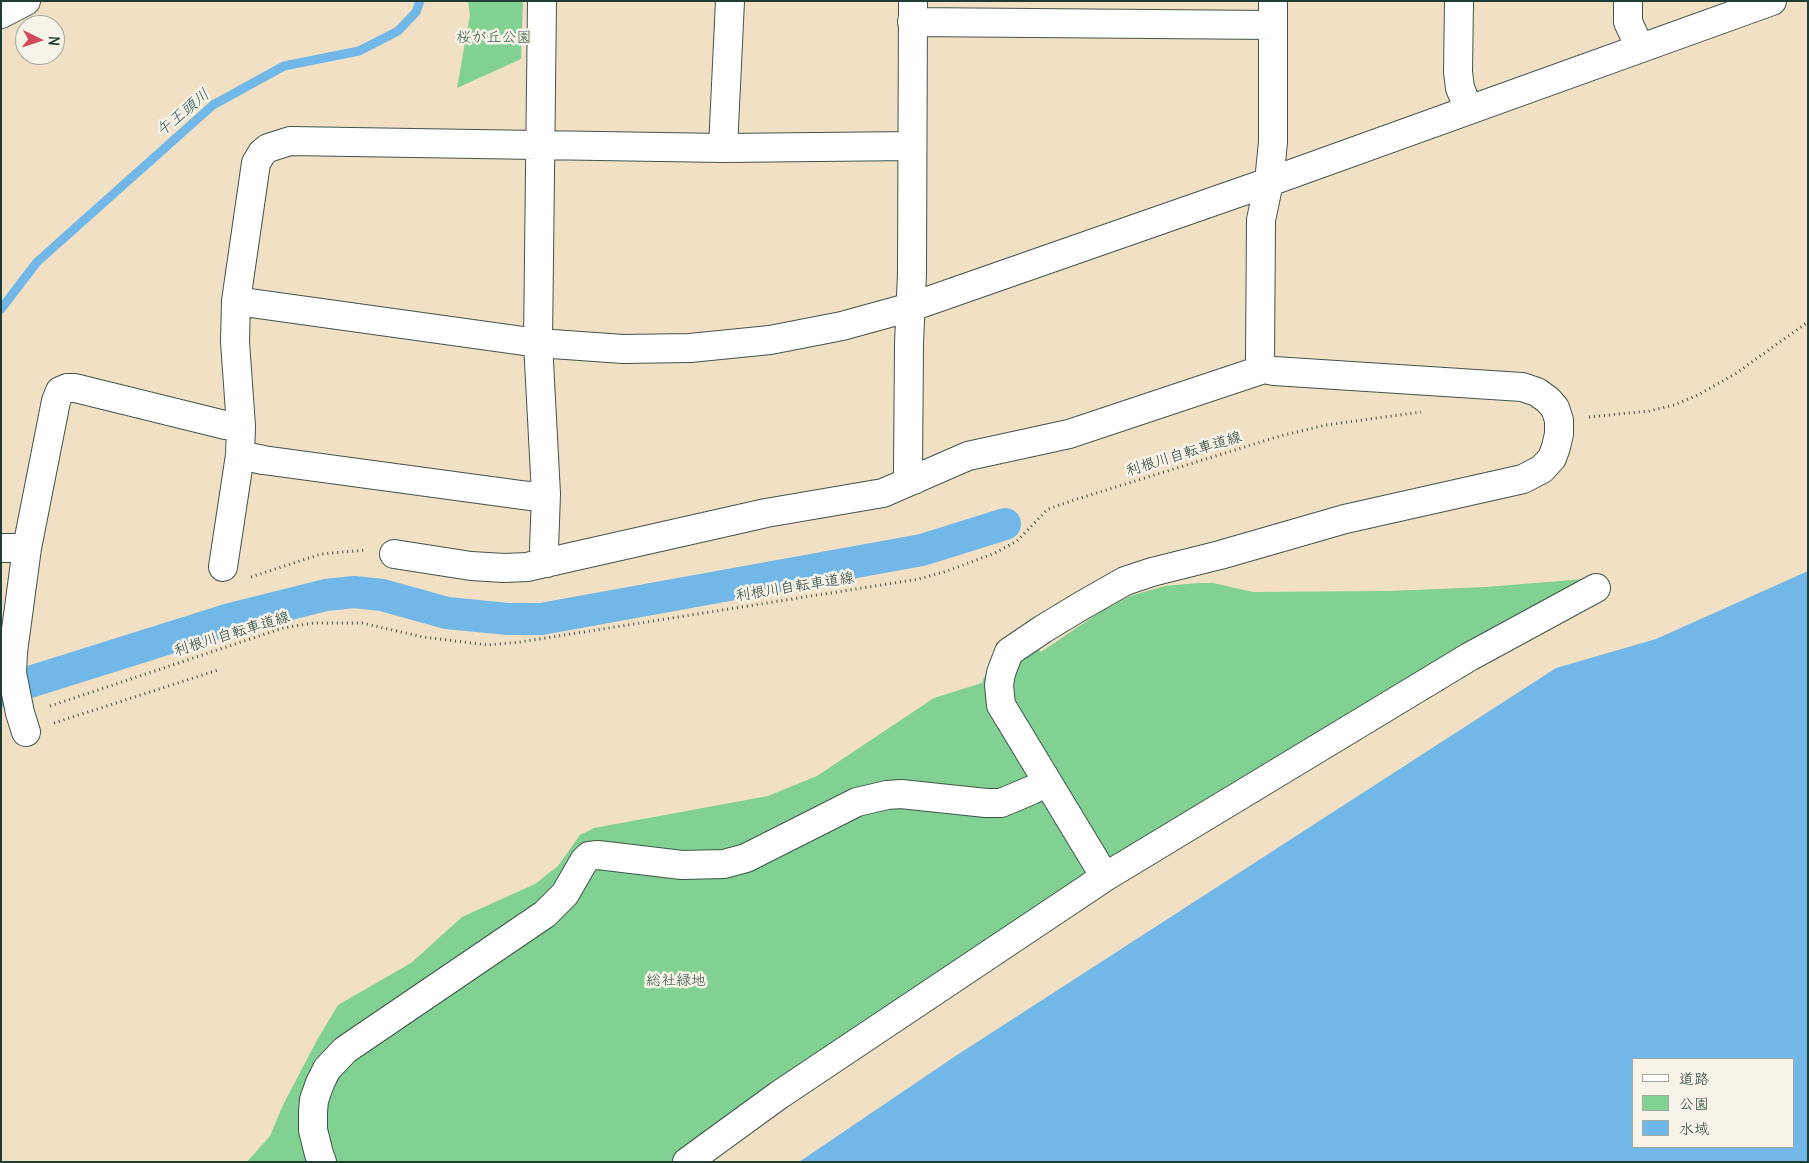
<!DOCTYPE html>
<html>
<head>
<meta charset="utf-8">
<style>
	body { margin:0 }
	#map { position:relative; width:1809px; height:1163px; overflow:hidden; background:#f2e0c5; font-family:Delius,"Klee One",sans-serif }
	canvas { display:block }
	.frame { position:absolute; inset:0; border:2px solid #1f3d34; pointer-events:none }
	.legend { position:absolute; left:1632px; top:1058px; width:162px; height:90px; box-sizing:border-box; background:#f7f3e8; border:1px solid #a1aaa0; margin:0; padding:6px 9px; list-style:none; font-size:15px; color:#1f3d34 }
	.legend li { display:flex; align-items:center; gap:10px; height:25px }
	.legend b { width:25px; border:1px solid #a1aaa0 }
	.north { position:absolute; left:15px; top:15px; width:50px; height:50px; box-sizing:border-box; background:#f7f3e8; border:1px solid #a1aaa0; border-radius:50%; rotate:94deg; font-size:14px; font-weight:700; line-height:20px; text-align:center; color:#1f3d34 }
	.north::after { content:''; display:block; margin:auto; width:18px; height:22px; background:#d1495b; clip-path:polygon(50% 0,100% 100%,50% 72%,0 100%) }
</style>
</head>
<body>
<div id="map">
<canvas width="1809" height="1163"></canvas>
<div class="frame"></div>
<ul class="legend">
<li><b style="height:6px;background:#fff"></b>道路</li>
<li><b style="height:14px;background:#80d192"></b>公園</li>
<li><b style="height:14px;background:#71b7e8"></b>水域</li>
</ul>
<div class="north">N</div>
</div>
<script>
const ctx = document.querySelector('canvas').getContext('2d');
ctx.lineJoin = 'round';
function fillPath(path, color) { ctx.fillStyle = color; ctx.fill(path, 'evenodd'); }
const shape = rows => new Path2D(rows.map(r => 'M' + r).join(''));
function trace(path, color, width, dash) { ctx.strokeStyle = color; ctx.lineWidth = width; ctx.lineCap = dash ? 'butt' : 'round'; ctx.setLineDash(dash || []); ctx.stroke(path); }
function label(font, color, halo, rows, align = 'center') {
  ctx.font = font + ' Delius,"Klee One",sans-serif'; ctx.lineWidth = 5; ctx.setLineDash([]); ctx.textBaseline = 'middle'; ctx.strokeStyle = halo; ctx.fillStyle = color; for (const [text, x, y, turn = 0] of rows) {
    ctx.save(); ctx.translate(x, y); ctx.rotate((+turn || 0) * Math.PI / 180); ctx.textAlign = isNaN(turn) ? turn : align; if (halo) ctx.strokeText(text, 0, 0); ctx.fillText(text, 0, 0); ctx.restore();
  }
}
fillPath(shape([
	[468,1,523,1,521,59,457,88,470,15],
	[1596,578,1529,637,1102,891,704,1162,247,1162,270,1136,283,1105,317,1040,338,1005,411,963,462,917,535,884,558,866,580,835,594,828,768,796,817,776,934,698,982,683,994,654,1020,631,1041,652,1100,612,1130,596,1165,586,1198,583,1213,583,1253,592,1388,591,1486,587]
]), '#80d192');
fillPath(shape([
	[1808,571,1808,1162,799,1162,954,1057,1556,668,1656,639],
	[1633,1059,1793,1059,1793,1147,1633,1147]
]), '#71b7e8');
trace(shape([
	[1,309,37,262,213,105,284,66,359,51,398,31,416,12,420,1]
]), '#71b7e8', 9);
trace(shape([
	[1,691,230,619,326,595,354,592,382,595,447,613,508,619,541,619,922,550,1005,524]
]), '#71b7e8', 32);
const minor = shape([
	[542,1,538,343,546,494,544,549,547,563],
	[913,1,912,273,909,344,908,472,914,480],
	[1459,1,1458,72,1460,88,1469,110],
	[1628,1,1628,22,1640,48],
	[1,14,26,1],
	[912,22,1273,25],
	[723,148,730,1],
	[236,301,538,343,623,349,690,348,770,340,842,326,911,307,1269,182,1772,1],
	[1264,369,1260,361,1261,220,1269,182,1273,142,1273,1],
	[240,455,263,460,529,496,546,494],
	[1,548,27,548],
	[394,554,471,566,504,568,527,567,766,513,883,493,968,456,1069,434,1264,369,1274,371,1522,387,1537,392,1548,400,1555,408,1559,420,1559,434,1556,447,1552,458,1542,469,1523,479,1345,519,1220,555,1152,572,1125,581,1081,606,1043,629,1009,652,1001,673,999,685,1001,705,1105,877],
	[223,567,240,455,241,426,235,342,236,301,256,163,262,153,268,148,290,141,723,148,912,146],
	[26,732,20,713,12,673,13,652,27,548,56,401,60,391,67,388,75,388,225,425,241,426],
	[322,1162,319,1154,313,1130,313,1112,314,1100,320,1083,327,1069,345,1050,545,914,565,894,584,861,589,856,598,855,682,865,724,864,746,858,857,802,887,795,901,794,986,803,1001,803,1032,790,1047,782],
	[687,1162,779,1095,1105,877,1469,657,1596,588]
]);
trace(minor, '#3f554a', 30);
trace(shape([
	[1589,417,1649,411,1674,405,1698,395,1735,374,1808,322],
	[251,577,321,554,366,550],
	[50,706,283,628,313,623,362,623,423,637,488,645,520,642,919,579,947,571,995,553,1017,541,1048,509,1074,500,1280,436,1326,425,1421,412],
	[54,723,218,670]
]), '#3f554a', 3, [1, 4]);
trace(minor, '#fff', 28);
label('15px', '#325b47', '#f7f3e8', [
	["桜が丘公園",494,38],
	["総社緑地",676,981]
]);
label('15px', '#1f3d34', '#f7f3e8', [
	["利根川自転車道線",1184,454,-17],
	["利根川自転車道線",795,587,-9],
	["利根川自転車道線",232,634,-17]
]);
label('italic 16px', '#345c61', '#f7f3e8', [
	["午王頭川",183,113,-40]
]);
</script>
</body>
</html>
